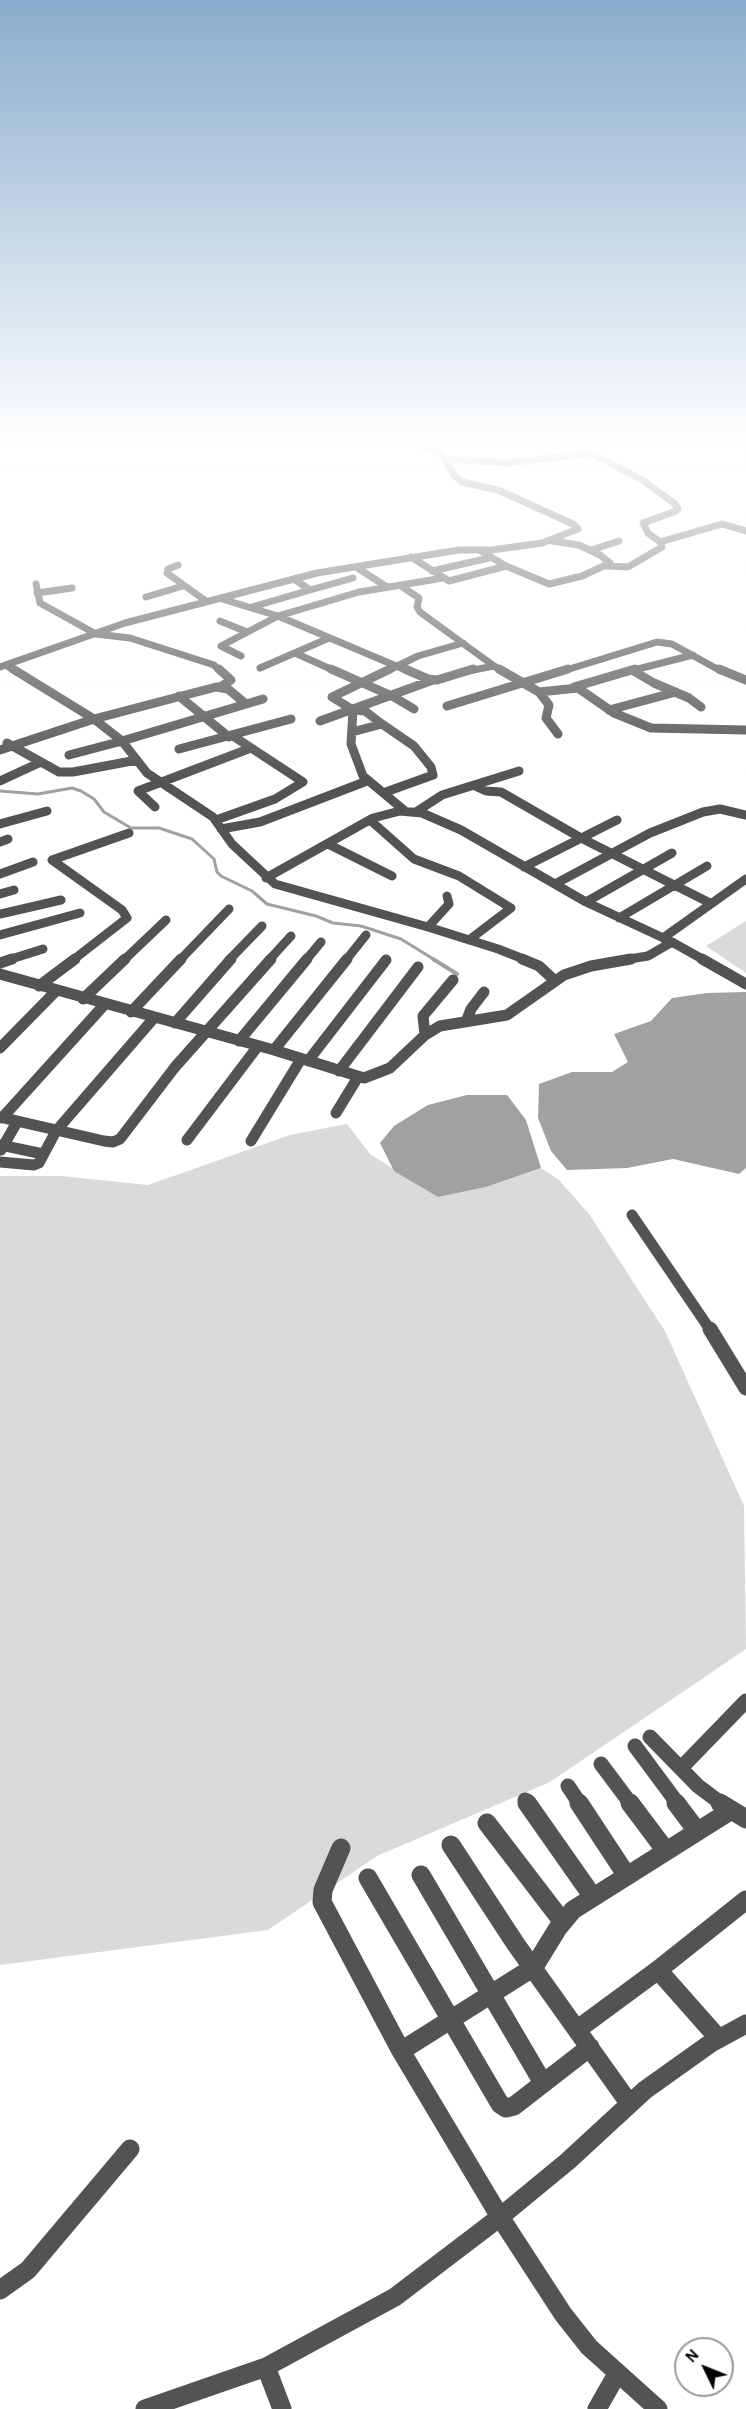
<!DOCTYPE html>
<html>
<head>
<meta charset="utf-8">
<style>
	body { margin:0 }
	#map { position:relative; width:746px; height:2409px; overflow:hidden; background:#fff; font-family:"Alegreya Sans",sans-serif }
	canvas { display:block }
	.north { position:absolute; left:674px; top:2337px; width:60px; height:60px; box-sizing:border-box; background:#fff; border:2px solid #999; border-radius:50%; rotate:313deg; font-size:16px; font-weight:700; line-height:24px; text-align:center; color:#000 }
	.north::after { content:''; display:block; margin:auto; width:21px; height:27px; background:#000; clip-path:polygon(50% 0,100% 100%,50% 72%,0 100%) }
</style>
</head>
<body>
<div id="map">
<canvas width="746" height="2409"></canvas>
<div class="north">N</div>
</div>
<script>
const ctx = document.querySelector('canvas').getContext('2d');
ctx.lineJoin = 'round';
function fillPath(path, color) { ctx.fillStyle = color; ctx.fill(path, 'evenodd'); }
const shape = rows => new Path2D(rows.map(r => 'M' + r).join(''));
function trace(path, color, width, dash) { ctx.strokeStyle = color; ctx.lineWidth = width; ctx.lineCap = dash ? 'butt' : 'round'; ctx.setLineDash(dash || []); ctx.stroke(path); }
fillPath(shape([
	[746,921,746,973,706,946],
	[347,1124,370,1154,438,1197,486,1187,541,1168,559,1180,589,1214,665,1331,744,1506,746,1649,550,1782,377,1856,268,1930,0,1965,0,1176,61,1176,148,1185,290,1135]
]), '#dadada');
fillPath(shape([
	[746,992,746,1168,739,1174,673,1159,627,1168,567,1170,551,1151,538,1118,539,1084,572,1072,612,1072,628,1062,614,1034,651,1021,672,998,707,993],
	[467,1095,507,1095,526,1120,541,1168,486,1187,438,1197,394,1171,380,1143,394,1126,428,1105]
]), '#a1a1a1');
trace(shape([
	[0,791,38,794,72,788,81,791,94,799,104,812,131,828,159,828,192,839,214,859,217,872,221,876,252,891,267,904,316,916,333,923,361,926,401,939,435,960]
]), '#a1a1a1', 3);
trace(shape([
	[433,959,457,974]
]), '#a1a1a1', 4);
trace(shape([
	[446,459,507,463,591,453,644,481,675,504,678,509,676,511,643,523,648,533,660,542,662,547,628,567,607,566],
	[660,542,722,524,746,531],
	[591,550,619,541],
	[481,551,506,566,549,584,582,576,610,563,600,555,579,545,552,541],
	[411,557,449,581,506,566],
	[178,565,168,569,167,573,206,601],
	[356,567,387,587],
	[432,571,489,558],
	[294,579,310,590,353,578],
	[36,584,40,603,96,634,130,638,214,665,220,671],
	[401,586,419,598,417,607,420,612,494,666],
	[37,593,72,588],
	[146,597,183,586],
	[222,599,278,616,408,671],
	[252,607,310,590],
	[220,621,247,632],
	[295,653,335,671],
	[241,656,221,646,278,616,359,592,443,578],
	[6,665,15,671],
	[0,667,125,623,317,573,459,550,492,550,542,543,578,529,573,524,498,490,462,482,455,476,442,454,414,443],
	[260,668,329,638],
	[387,671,418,656,463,643],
	[468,671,494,666,502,671],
	[563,671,657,642,672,644,721,671],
	[630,671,693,655]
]), '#535353', 7);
trace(shape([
	[13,669,94,719,122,741],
	[219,669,231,680,220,687],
	[331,669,392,696,414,709],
	[390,669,332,697,353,710,351,744,363,776,405,811],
	[405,669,428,679,437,680,473,669],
	[499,669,539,692,578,688,614,713,651,728,746,730],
	[719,669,746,680],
	[632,670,654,683,689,698,701,707],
	[574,687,635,669],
	[539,692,549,705,546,718,558,734],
	[179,696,229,737],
	[263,699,122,741,147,773,213,817,232,844,275,884,428,927,498,949,526,960],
	[447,706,568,669],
	[609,710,676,692],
	[320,721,433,680],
	[382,724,414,746,431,767,433,775,383,793],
	[352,732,382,724,365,711,354,710],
	[7,743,59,772,73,772,137,760],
	[179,749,291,719],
	[0,750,94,719,216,687,228,689,246,704],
	[69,755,122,741],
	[0,781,41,762],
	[475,786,486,791,501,792,581,838,710,903],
	[155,807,138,791,251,748],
	[416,812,442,795,519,771],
	[216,820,275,799,303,782,233,736],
	[370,820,414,859,459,876,511,908,469,940],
	[0,824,47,811],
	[221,829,260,822,367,781],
	[0,842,8,839],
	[328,844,392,876],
	[524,867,617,820],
	[0,874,33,862],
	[266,878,373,818,400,811,422,813,461,830,586,902,672,942,704,960],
	[555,884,650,833,703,812,720,809,746,815],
	[0,894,14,890],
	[586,902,672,853],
	[0,914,61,900],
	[619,918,707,866],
	[428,927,449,904,447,896],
	[0,935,80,913],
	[663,938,746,879],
	[8,960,43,949],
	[73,960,127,918,122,910,52,860,129,833],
	[124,960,166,920],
	[180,960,229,909],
	[229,960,262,926],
	[269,960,291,936],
	[306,960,321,942],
	[346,960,366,935],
	[623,960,648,956,672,942]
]), '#535353', 9);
trace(shape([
	[522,959,539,966,554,980],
	[702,959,746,984],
	[0,963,12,959],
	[0,974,274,1050,364,1078,390,1068,425,1035,440,1026,507,1015,564,975,591,966,631,959],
	[39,986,75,959],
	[83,999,125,959],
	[131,1012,181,959],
	[466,1022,471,1009,484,992],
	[175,1023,231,959],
	[425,1035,423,1016,453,980],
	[239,1041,307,959],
	[0,1048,56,991],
	[274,1050,347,959],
	[308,1061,386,960],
	[339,1071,418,967],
	[336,1113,358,1077],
	[0,1117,104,1141,113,1142,120,1139,175,1067,271,959],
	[2,1118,105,1004],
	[187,1140,258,1046],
	[251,1141,301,1059],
	[0,1145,43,1154],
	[1,1150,17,1122],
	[0,1162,34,1165,39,1163,56,1131,154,1018],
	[632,1215,711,1331]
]), '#535353', 11);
trace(shape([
	[710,1329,746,1388],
	[650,1737,698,1786,722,1804],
	[635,1746,678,1804],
	[601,1764,631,1804],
	[681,1768,746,1701],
	[568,1786,580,1804],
	[525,1800,528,1804]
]), '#535353', 15);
trace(shape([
	[527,1803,593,1897],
	[579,1803,627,1876],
	[630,1803,666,1851],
	[676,1803,697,1831],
	[720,1803,746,1819],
	[487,1823,562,1921],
	[451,1845,515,1943,629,2103],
	[341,1848,323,1890,322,1902,401,2051,500,2217,563,2314,589,2347,658,2409],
	[421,1875,543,2083],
	[368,1878,500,2104,506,2108,514,2106,590,2047],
	[658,1970,719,2039],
	[578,2029,658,1970,746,1900],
	[401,2051,534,1967,558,1928,573,1910,730,1811],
	[0,2290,28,2270,130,2149],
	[266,2367,282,2409],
	[145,2409,266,2367,395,2297,500,2217,568,2161,645,2090,711,2043,746,2024],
	[597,2409,617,2374]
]), '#535353', 19);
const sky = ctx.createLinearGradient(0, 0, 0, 781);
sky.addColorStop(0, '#8baccc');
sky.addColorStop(0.57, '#fff');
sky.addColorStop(1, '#ffffff00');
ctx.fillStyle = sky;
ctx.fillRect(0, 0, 746, 781);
</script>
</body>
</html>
